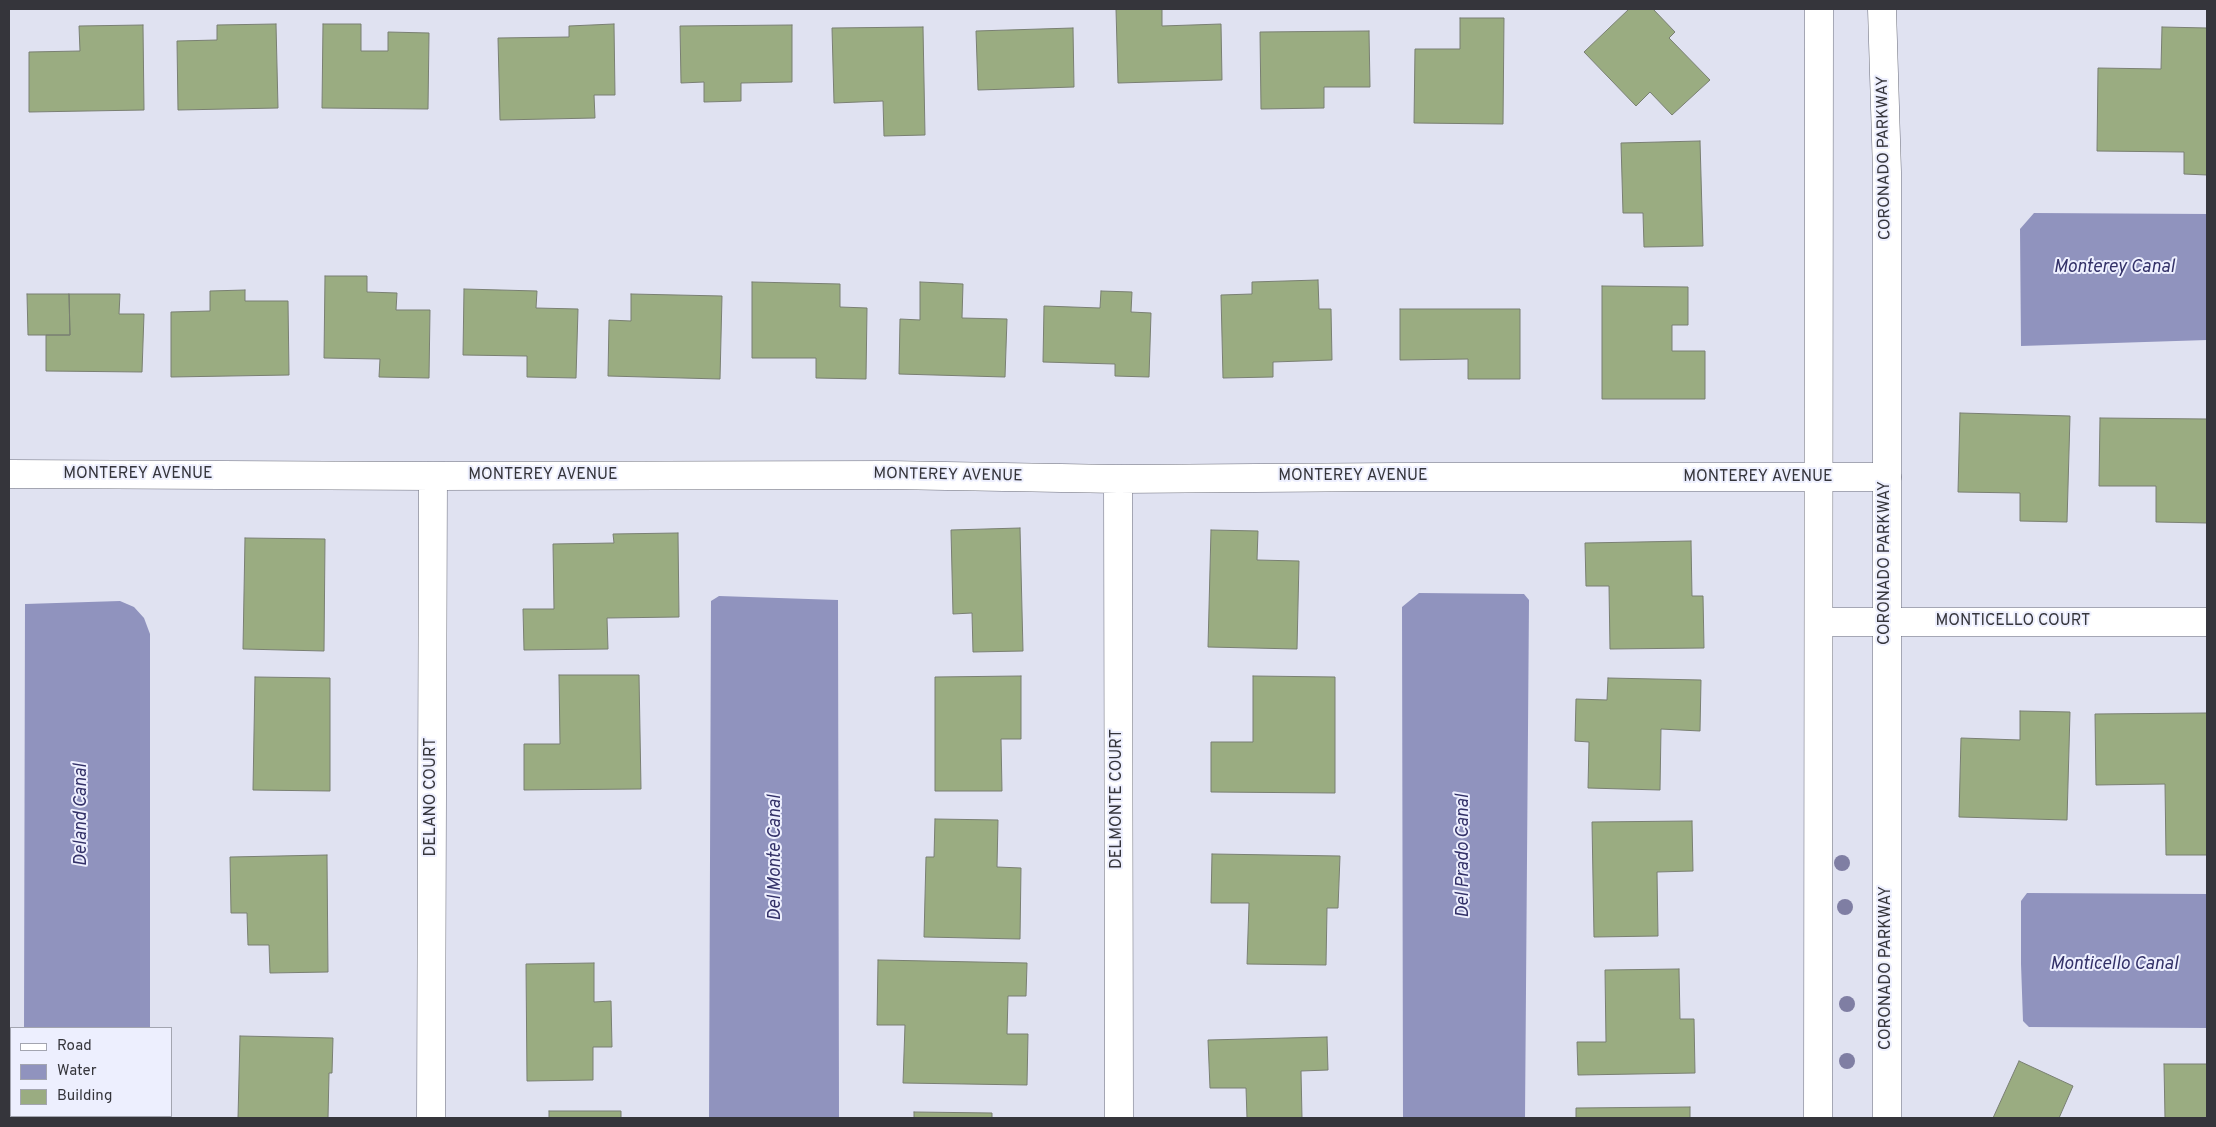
<!DOCTYPE html>
<html>
<head>
<meta charset="utf-8">
<style>
	body { margin:0 }
	#map { position:relative; width:2216px; height:1127px; overflow:hidden; background:#e0e2f1; font-family:Overpass,sans-serif }
	canvas { display:block }
	.frame { position:absolute; inset:0; border:10px solid #35353b; pointer-events:none }
	.legend { position:absolute; left:10px; top:1027px; width:162px; height:90px; box-sizing:border-box; background:#edeffe; border:1px solid #a3a5b0; margin:0; padding:6px 9px; list-style:none; font-size:15px; color:#35353b }
	.legend li { display:flex; align-items:center; gap:10px; height:25px }
	.legend b { width:25px; border:1px solid #a3a5b0 }
</style>
</head>
<body>
<div id="map">
<canvas width="2216" height="1127"></canvas>
<div class="frame"></div>
<ul class="legend">
<li><b style="height:6px;background:#fff"></b>Road</li>
<li><b style="height:14px;background:#9093be"></b>Water</li>
<li><b style="height:14px;background:#9aac81"></b>Building</li>
</ul>
</div>
<script>
const ctx = document.querySelector('canvas').getContext('2d');
ctx.lineJoin = 'round';
function fillPath(path, color) { ctx.fillStyle = color; ctx.fill(path, 'evenodd'); }
const shape = rows => new Path2D(rows.map(r => 'M' + r).join(''));
function trace(path, color, width, dash) { ctx.strokeStyle = color; ctx.lineWidth = width; ctx.lineCap = dash ? 'butt' : 'round'; ctx.setLineDash(dash || []); ctx.stroke(path); }
function label(font, color, halo, rows, align = 'center') {
  ctx.font = font + ' Overpass,sans-serif'; ctx.lineWidth = 4; ctx.setLineDash([]); ctx.textBaseline = 'middle'; ctx.strokeStyle = halo; ctx.fillStyle = color; for (const [text, x, y, turn = 0] of rows) {
    ctx.save(); ctx.translate(x, y); ctx.rotate((+turn || 0) * Math.PI / 180); ctx.textAlign = isNaN(turn) ? turn : align; if (halo) ctx.strokeText(text, 0, 0); ctx.fillText(text, 0, 0); ctx.restore();
  }
}
fillPath(shape([
	[2034,213,2207,214,2207,340,2021,346,2020,229],
	[1419,593,1524,594,1529,600,1525,1118,1403,1118,1402,607],
	[719,596,838,600,839,1118,709,1118,711,601],
	[120,601,134,607,144,618,150,634,150,1028,24,1028,25,604],
	[2027,893,2207,894,2207,1028,2029,1027,2023,1021,2021,964,2021,901],
	[24,1116,150,1116,150,1118,24,1118]
]), '#9093be');
const building = shape([
	[1116,9,1162,9,1162,26,1221,24,1222,80,1118,83,1116,9],
	[1629,9,1653,9,1675,32,1669,38,1710,80,1672,115,1650,92,1636,106,1584,52,1629,9],
	[1460,18,1504,18,1503,124,1414,123,1415,49,1460,49,1460,18],
	[276,24,278,108,178,110,177,41,217,40,217,25,276,24],
	[323,24,361,24,361,51,388,51,388,32,429,33,428,109,322,108,323,24],
	[614,24,615,95,594,95,595,118,500,120,498,38,569,37,569,26,614,24],
	[143,25,144,110,29,112,29,52,80,51,79,26,143,25],
	[792,25,792,82,741,83,741,101,704,102,704,82,681,83,680,26,792,25],
	[923,27,925,135,884,136,883,101,834,103,832,28,923,27],
	[2162,27,2207,28,2207,175,2184,174,2184,152,2097,151,2098,68,2161,69,2162,27],
	[1073,28,1074,87,978,90,976,31,1073,28],
	[1369,31,1370,87,1324,87,1324,108,1261,109,1260,32,1369,31],
	[1700,141,1703,246,1644,247,1643,213,1623,213,1621,143,1700,141],
	[325,276,367,276,367,292,397,293,396,310,430,310,429,378,379,377,380,359,324,358,325,276],
	[1318,280,1319,309,1331,309,1332,360,1273,362,1273,377,1223,378,1221,295,1252,294,1252,282,1318,280],
	[752,282,840,284,840,307,867,308,866,379,816,378,816,358,752,358,752,282],
	[920,282,963,284,962,318,1007,319,1005,377,899,374,900,319,920,320,920,282],
	[1602,286,1688,287,1688,325,1672,325,1672,351,1705,351,1705,399,1602,399,1602,286],
	[464,289,537,291,536,308,578,309,576,378,527,377,527,356,463,355,464,289],
	[245,290,245,301,288,301,289,375,171,377,171,312,210,311,210,291,245,290],
	[1101,291,1132,292,1131,312,1151,313,1149,377,1115,376,1115,364,1043,362,1044,306,1100,308,1101,291],
	[27,294,69,294,70,335,28,335,27,294],
	[69,294,120,294,119,314,144,314,142,372,46,371,46,335,70,335,69,294],
	[631,294,722,296,720,379,608,376,609,320,631,321,631,294],
	[1400,309,1520,309,1520,379,1468,379,1468,359,1400,360,1400,309],
	[1960,413,2070,416,2067,522,2020,521,2020,493,1958,492,1960,413],
	[2100,418,2207,419,2207,523,2156,522,2156,486,2099,486,2100,418],
	[1020,528,1023,651,973,652,972,613,953,614,951,530,1020,528],
	[1211,530,1258,531,1257,560,1299,561,1297,649,1208,647,1211,530],
	[678,533,679,617,607,618,608,649,524,650,523,609,554,609,553,544,614,543,613,534,678,533],
	[245,538,325,539,324,651,243,649,245,538],
	[1691,541,1692,596,1703,596,1704,648,1610,649,1609,586,1586,586,1585,543,1691,541],
	[559,675,639,675,641,789,524,790,524,744,560,744,559,675],
	[1021,676,1021,739,1001,739,1002,791,935,791,935,677,1021,676],
	[1253,676,1335,677,1335,793,1211,792,1211,742,1253,742,1253,676],
	[255,677,330,678,330,791,253,790,255,677],
	[1608,678,1701,680,1700,731,1661,729,1660,790,1588,788,1589,742,1575,741,1576,699,1607,700,1608,678],
	[2020,711,2070,712,2067,820,1959,817,1961,738,2020,740,2020,711],
	[2207,713,2207,855,2166,855,2165,784,2096,785,2095,714,2207,713],
	[935,819,998,820,997,867,1021,868,1020,939,924,937,926,857,934,857,935,819],
	[1692,821,1693,871,1657,872,1658,936,1594,937,1592,822,1692,821],
	[1212,854,1340,856,1338,908,1327,908,1326,965,1247,964,1249,903,1211,903,1212,854],
	[327,855,328,972,270,973,269,945,248,945,247,913,231,913,230,857,327,855],
	[878,960,1027,963,1026,996,1008,996,1007,1034,1028,1034,1027,1085,903,1083,905,1025,877,1025,878,960],
	[594,963,594,1002,611,1001,612,1047,593,1047,593,1080,527,1081,526,964,594,963],
	[1679,969,1680,1019,1694,1019,1695,1073,1578,1075,1577,1042,1606,1042,1605,970,1679,969],
	[240,1036,333,1038,332,1073,329,1073,328,1118,238,1118,240,1036],
	[1327,1037,1328,1070,1301,1071,1302,1118,1247,1118,1246,1088,1210,1088,1208,1040,1327,1037],
	[2019,1061,2073,1086,2059,1118,1993,1118,2019,1061],
	[2164,1064,2207,1064,2207,1118,2165,1118,2164,1064],
	[1690,1107,1690,1118,1576,1118,1576,1108,1690,1107],
	[549,1111,621,1111,621,1118,549,1118,549,1111],
	[914,1112,992,1113,992,1118,914,1118,914,1112]
]);
fillPath(building, '#9aac81');
trace(building, '#797f72', 1);
const minor = shape([
	[9,474,433,476,889,475,1118,479,1395,477,1887,477],
	[1118,479,1119,1118],
	[1819,622,2207,622],
	[431,1118,433,476]
]);
const tertiary = shape([
	[1882,9,1887,172,1887,1118],
	[1818,1118,1819,9]
]);
trace(minor, '#6b6d7a', 29);
trace(tertiary, '#6b6d7a', 29);
trace(minor, '#fff', 28);
trace(tertiary, '#fff', 28);
ctx.fillStyle = '#7f7ea3';
for (const [x, y] of [
	[1842,863],
	[1845,907],
	[1847,1004],
	[1847,1061]
]) { ctx.beginPath(); ctx.arc(x, y, 8, 0, 2 * Math.PI); ctx.fill(); }
label('16px', '#35353b', '#edeffe', [
	["CORONADO PARKWAY",1885,158,-91],
	["MONTEREY AVENUE",138,475],
	["MONTEREY AVENUE",543,476],
	["MONTEREY AVENUE",948,476,1],
	["MONTEREY AVENUE",1353,477],
	["MONTEREY AVENUE",1758,478],
	["CORONADO PARKWAY",1886,563,-90],
	["MONTICELLO COURT",2013,622],
	["DELANO COURT",432,797,-90],
	["DELMONTE COURT",1118,799,-90],
	["CORONADO PARKWAY",1887,968,-90]
]);
label('italic 18px', '#333168', '#edeffe', [
	["Monterey Canal",2114,268],
	["Deland Canal",82,815,-90],
	["Del Prado Canal",1464,856,-90],
	["Del Monte Canal",776,858,-90],
	["Monticello Canal",2114,965]
]);
</script>
</body>
</html>
